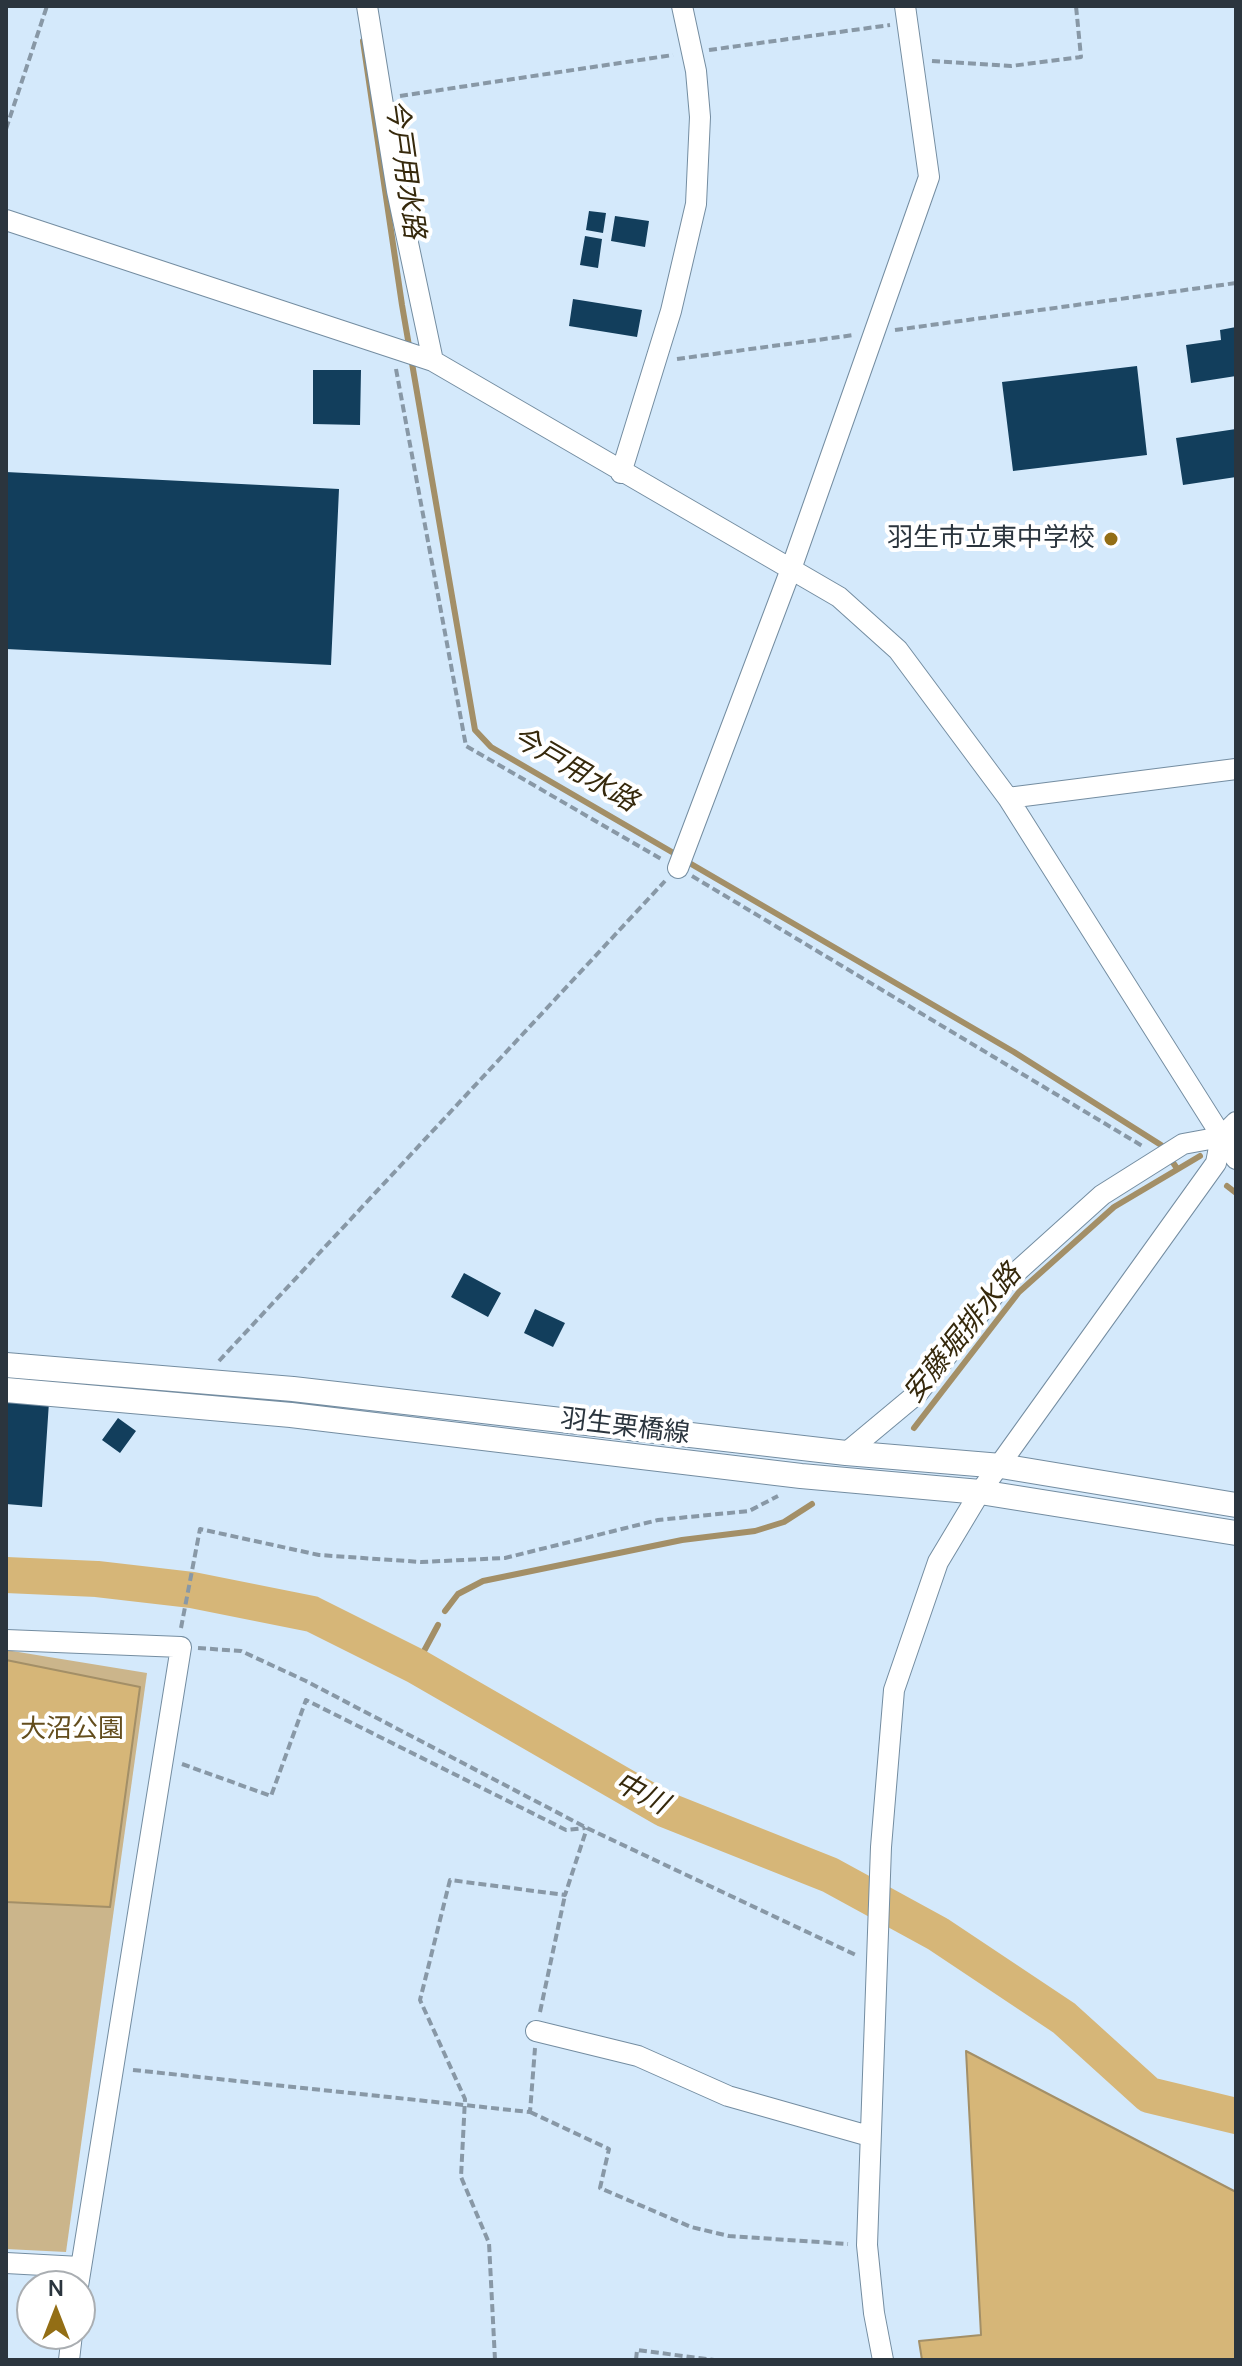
<!DOCTYPE html>
<html>
<head>
<meta charset="utf-8">
<style>
	body { margin:0 }
	#map { position:relative; width:1242px; height:2366px; overflow:hidden; background:#d4e9fb; font-family:Manrope,sans-serif }
	canvas { display:block }
	.frame { position:absolute; inset:0; border:8px solid #2b353e; pointer-events:none }
	.north { position:absolute; left:16px; top:2270px; width:80px; height:80px; box-sizing:border-box; background:#fff; border:2px solid #aaaeb2; border-radius:50%; rotate:0deg; font-size:22px; font-weight:700; line-height:32px; text-align:center; color:#2b353e }
	.north::after { content:''; display:block; margin:auto; width:28px; height:36px; background:#936e15; clip-path:polygon(50% 0,100% 100%,50% 72%,0 100%) }
</style>
</head>
<body>
<div id="map">
<canvas width="1242" height="2366"></canvas>
<div class="frame"></div>
<div class="north">N</div>
</div>
<script>
const ctx = document.querySelector('canvas').getContext('2d');
ctx.lineJoin = 'round';
function fillPath(path, color) { ctx.fillStyle = color; ctx.fill(path, 'evenodd'); }
const shape = rows => new Path2D(rows.map(r => 'M' + r).join(''));
function trace(path, color, width, dash) { ctx.strokeStyle = color; ctx.lineWidth = width; ctx.lineCap = dash ? 'butt' : 'round'; ctx.setLineDash(dash || []); ctx.stroke(path); }
function label(font, color, halo, rows, align = 'center') {
  ctx.font = font + ' Manrope,"Noto Sans JP",sans-serif'; ctx.lineWidth = 8; ctx.setLineDash([]); ctx.textBaseline = 'middle'; ctx.strokeStyle = halo; ctx.fillStyle = color; for (const [text, x, y, turn = 0] of rows) {
    ctx.save(); ctx.translate(x, y); ctx.rotate((+turn || 0) * Math.PI / 180); ctx.textAlign = isNaN(turn) ? turn : align; if (halo) ctx.strokeText(text, 0, 0); ctx.fillText(text, 0, 0); ctx.restore();
  }
}
fillPath(shape([
	[6,1650,147,1673,66,2252,6,2249]
]), '#cbb58b');
const water = shape([
	[6,1660,140,1687,110,1907,6,1902,6,1660],
	[966,2051,1236,2192,1236,2360,922,2360,919,2341,981,2335,966,2051]
]);
fillPath(water, '#d6b678');
trace(water, '#a38f67', 2);
trace(shape([
	[363,41,402,305,475,730,491,747,677,855],
	[686,861,1014,1052,1161,1145,1176,1167],
	[1227,1186,1236,1193],
	[914,1428,1019,1292,1114,1207,1200,1156],
	[445,1611,458,1594,483,1581,682,1540,755,1531,784,1522,812,1504],
	[416,1666,438,1625]
]), '#a38f67', 6);
trace(shape([
	[6,1575,97,1579,192,1590,312,1614,416,1666,664,1809,830,1875,938,1934,1064,2018,1149,2095,1236,2116]
]), '#d6b678', 36);
fillPath(shape([
	[589,211,606,213,603,233,586,230],
	[615,216,649,221,645,247,611,241],
	[585,236,602,239,598,268,580,265],
	[573,299,642,310,637,337,569,326],
	[1236,327,1236,376,1191,383,1186,345,1221,340,1220,330],
	[1137,366,1147,455,1013,471,1002,382],
	[313,370,361,370,360,425,313,424],
	[1236,429,1236,477,1183,485,1176,438],
	[6,472,339,489,331,665,6,649],
	[464,1273,501,1293,488,1317,451,1297],
	[535,1309,565,1323,553,1347,524,1333],
	[6,1399,49,1402,42,1507,6,1504],
	[118,1418,136,1431,120,1453,102,1440]
]), '#123e5c');
const minor = shape([
	[367,6,397,191,433,361],
	[6,220,433,361,839,597,898,650,1008,798,1236,1159],
	[621,473,671,311,696,204,700,117,696,71,682,6],
	[1008,798,1236,769],
	[678,868,791,569,929,177,905,6],
	[846,1453,918,1393,1001,1286,1102,1195,1183,1144,1221,1137,1236,1122],
	[6,1640,181,1647,78,2286],
	[536,2031,638,2056,728,2096,869,2136],
	[6,2263,80,2267],
	[69,2360,72,2334],
	[883,2360,874,2313,867,2245,881,1847,894,1690,938,1562,980,1492,1216,1163,1221,1137]
]);
const major = shape([
	[6,1365,293,1389,846,1453,1001,1466,1236,1505],
	[6,1390,291,1415,801,1476,980,1492,1236,1533]
]);
trace(minor, '#748da1', 22);
trace(major, '#748da1', 26);
trace(shape([
	[709,50,890,25],
	[932,61,1011,66,1081,57,1076,6],
	[400,96,673,55],
	[6,129,47,6],
	[895,330,1236,283],
	[677,359,854,335],
	[396,369,466,746,663,860],
	[692,876,1144,1147],
	[219,1361,665,881],
	[181,1628,200,1529,319,1555,421,1562,505,1558,658,1520,749,1511,778,1496],
	[198,1648,241,1651,306,1681,587,1828,858,1956],
	[182,1764,271,1796,306,1700,566,1830,585,1828],
	[540,2012,565,1895],
	[133,2070,530,2112,535,2048],
	[530,2112,609,2149,600,2188,691,2227,729,2236,848,2244],
	[495,2360,489,2243,461,2177,465,2099,420,2000,450,1880,565,1895,587,1828],
	[636,2360,637,2350,714,2360]
]), '#8898a6', 4, [8, 4]);
trace(minor, '#fff', 20);
trace(major, '#fff', 24);
for (const [x, y, r, color] of [
	[1111,539,8,"#936e15"]
]) { const dot = new Path2D(); dot.arc(x, y, r, 0, 2 * Math.PI); ctx.fillStyle = color; ctx.fill(dot); trace(dot, '#fff', 3); }
label('26px', '#2b353e', '#fff', [
	["羽生市立東中学校",1095,539]
], 'right');
label('26px', '#2b353e', '#fff', [
	["羽生栗橋線",625,1427,7]
]);
label('26px', '#634d1d', '#fff', [
	["大沼公園",72,1730]
]);
label('italic 28px', '#36290c', '#fff', [
	["今戸用水路",404,169,82],
	["今戸用水路",574,770,30],
	["安藤堀排水路",963,1334,-51],
	["中川",641,1794,28]
]);
</script>
</body>
</html>
